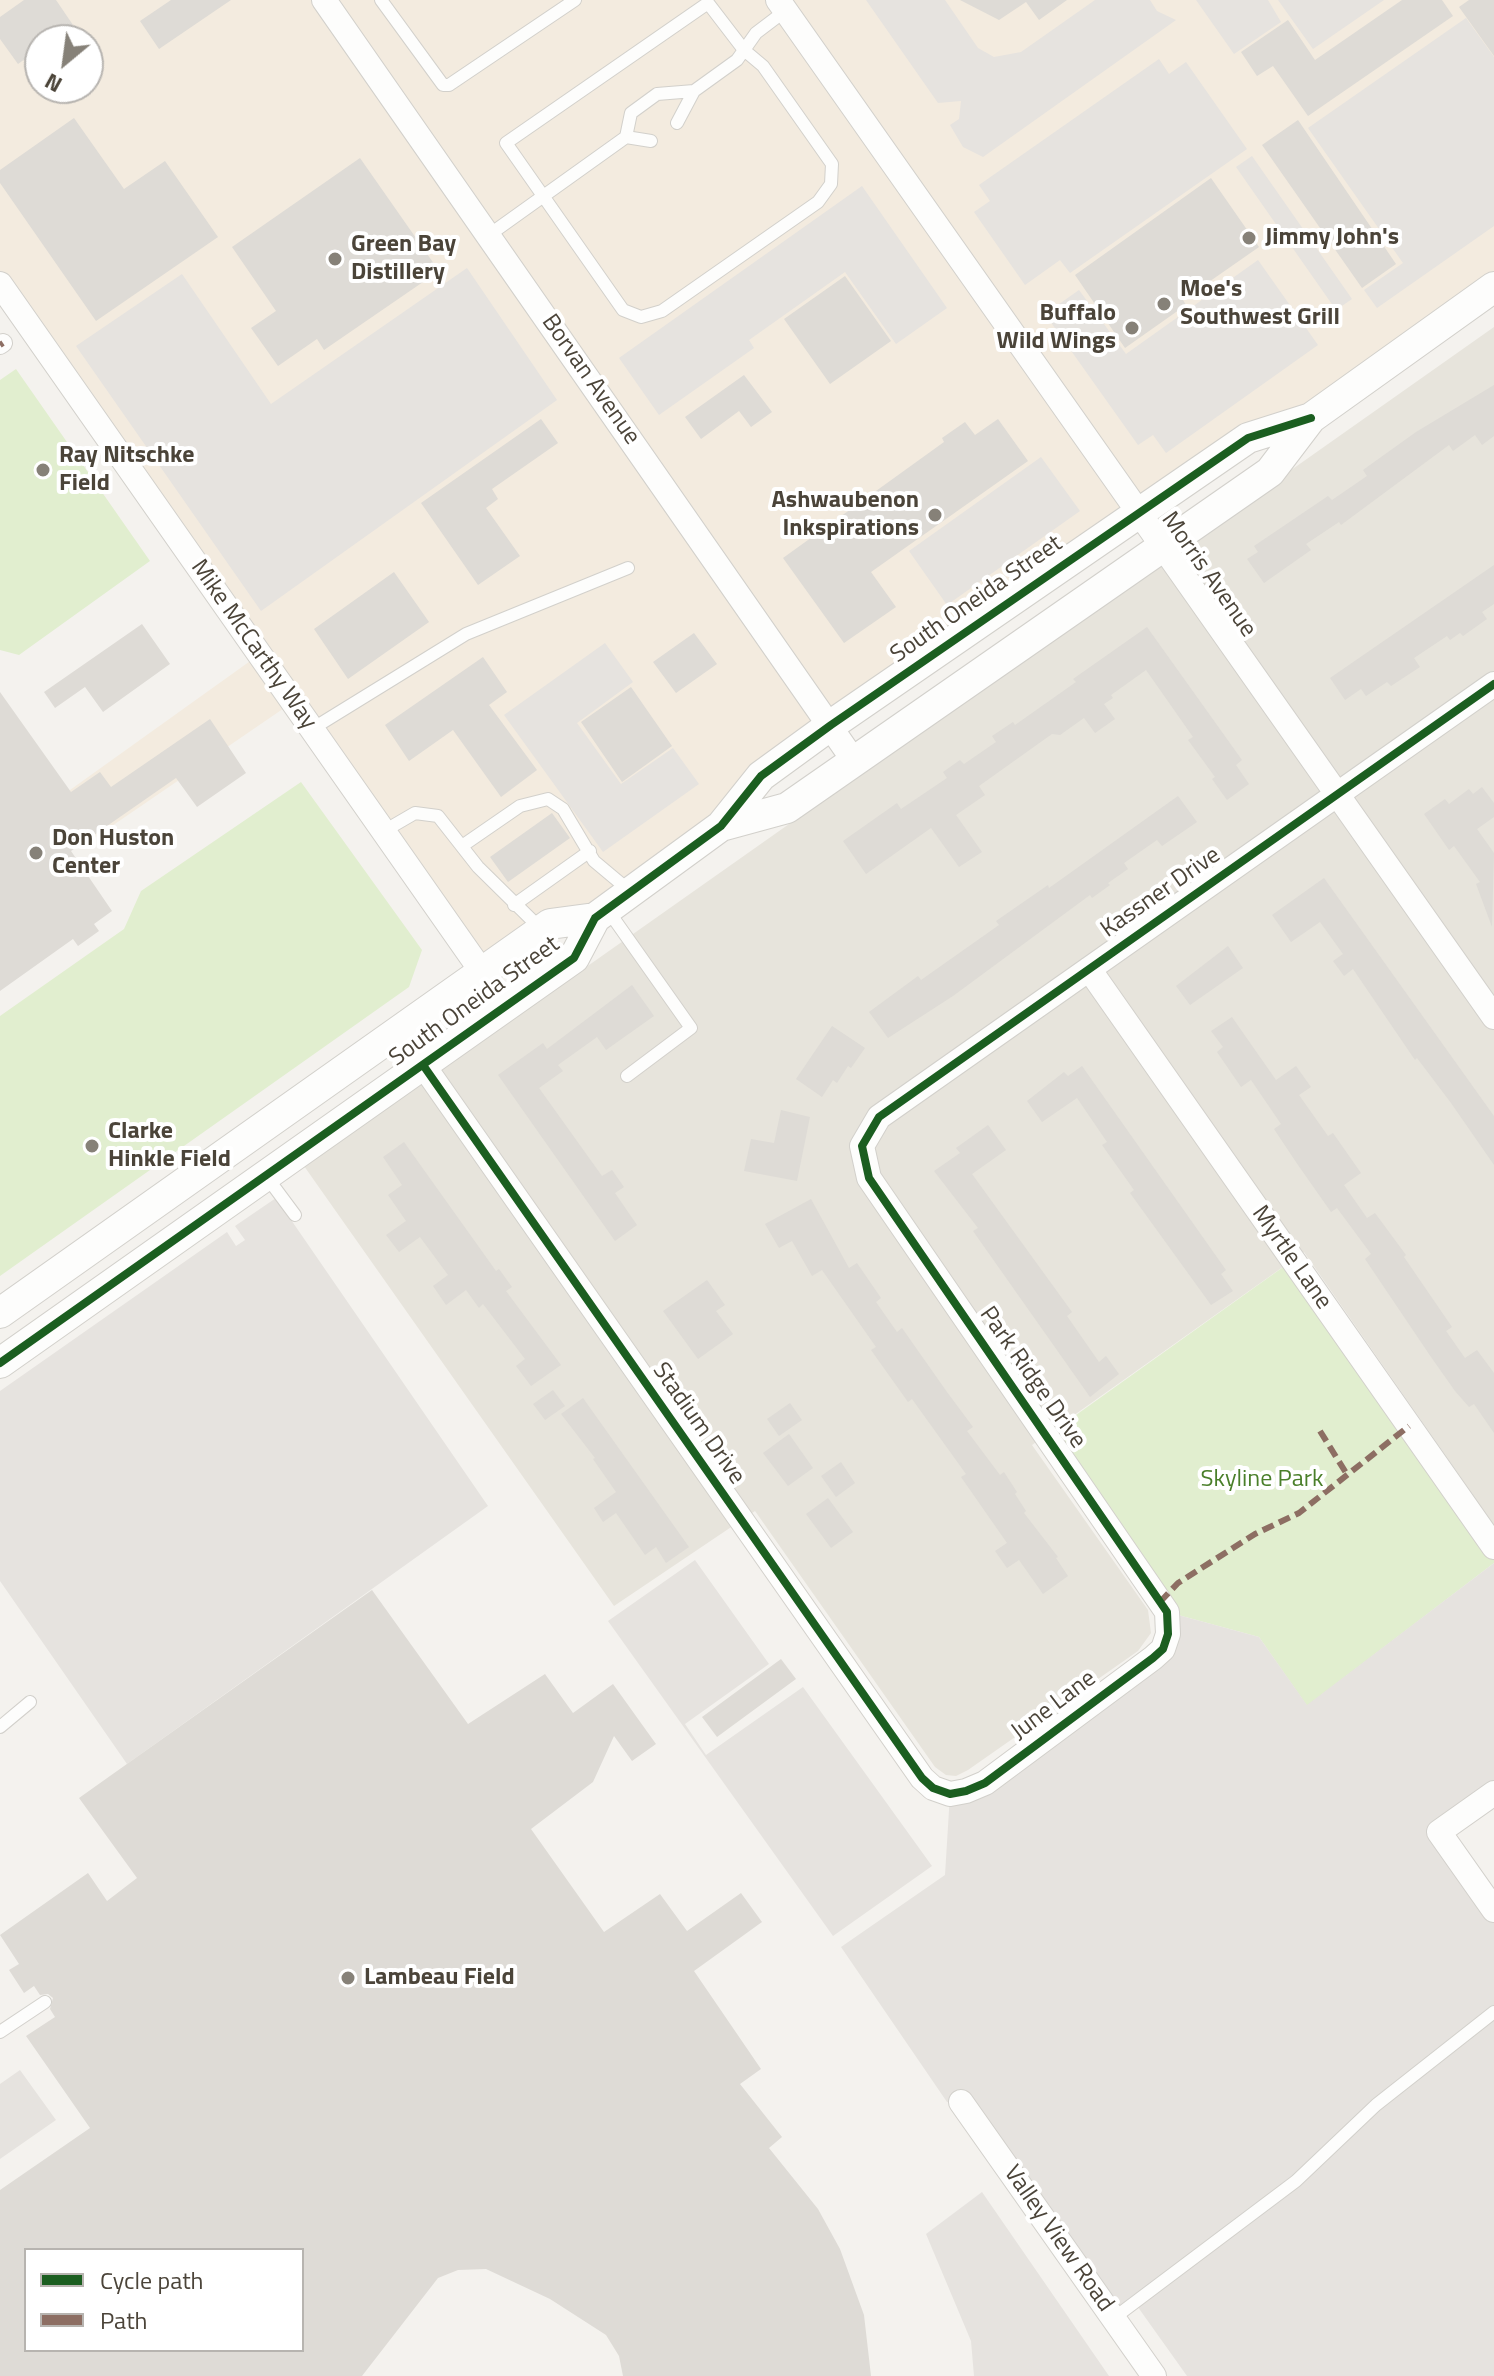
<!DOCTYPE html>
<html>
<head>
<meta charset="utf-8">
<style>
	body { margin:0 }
	#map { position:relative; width:1494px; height:2376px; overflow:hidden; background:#f4f2ee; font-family:"Titillium Web",sans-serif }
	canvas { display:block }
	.legend { position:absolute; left:24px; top:2248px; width:280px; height:104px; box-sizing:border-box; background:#fff; border:2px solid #b7b4b0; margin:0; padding:10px 14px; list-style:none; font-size:24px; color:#4b4439 }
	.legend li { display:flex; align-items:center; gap:16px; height:40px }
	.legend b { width:40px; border:2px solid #b7b4b0 }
	.north { position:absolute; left:24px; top:24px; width:80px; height:80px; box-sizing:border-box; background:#fff; border:2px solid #b7b4b0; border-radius:50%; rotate:209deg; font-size:22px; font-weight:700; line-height:32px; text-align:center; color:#4b4439 }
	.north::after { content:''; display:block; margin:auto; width:28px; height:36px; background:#868178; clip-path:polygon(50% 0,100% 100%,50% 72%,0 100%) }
</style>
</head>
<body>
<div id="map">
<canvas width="1494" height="2376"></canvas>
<ul class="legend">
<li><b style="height:10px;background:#1b5e20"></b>Cycle path</li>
<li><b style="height:10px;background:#8d6e63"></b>Path</li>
</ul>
<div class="north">N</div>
</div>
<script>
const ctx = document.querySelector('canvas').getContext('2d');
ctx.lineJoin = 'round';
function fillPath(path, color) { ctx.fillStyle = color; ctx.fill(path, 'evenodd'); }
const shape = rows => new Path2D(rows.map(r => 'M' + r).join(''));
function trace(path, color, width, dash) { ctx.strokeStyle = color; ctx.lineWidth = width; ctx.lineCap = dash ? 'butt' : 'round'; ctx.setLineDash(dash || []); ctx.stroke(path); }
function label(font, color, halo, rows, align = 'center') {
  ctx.font = font + ' "Titillium Web",sans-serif'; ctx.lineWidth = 8; ctx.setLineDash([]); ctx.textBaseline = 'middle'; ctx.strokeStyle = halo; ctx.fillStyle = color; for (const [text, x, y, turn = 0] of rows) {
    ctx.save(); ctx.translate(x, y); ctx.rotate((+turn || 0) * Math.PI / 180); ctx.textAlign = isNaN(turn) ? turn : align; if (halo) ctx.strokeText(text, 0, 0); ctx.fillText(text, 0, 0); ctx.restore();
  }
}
fillPath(shape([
	[1494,327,1494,1525,1304,1252,1032,1445,1148,1610,1151,1633,1138,1651,968,1770,956,1776,946,1775,935,1767,755,1511,614,1606,304,1166]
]), '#e7e4dc');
fillPath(shape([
	[0,0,1494,0,1494,287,1311,418,1248,438,831,725,721,826,482,972,293,702,87,843,56,800,260,654,0,284],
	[40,40,88,40,88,88,40,88]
]), '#f3ebdf');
fillPath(shape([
	[16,369,150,561,19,655,0,650,0,380],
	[301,782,422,950,409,987,0,1276,0,1016,124,929,141,891],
	[1293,1260,1494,1547,1494,1563,1307,1706,1259,1637,1167,1612,1048,1435]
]), '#e1eecf');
fillPath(shape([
	[866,0,945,0,978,48,994,57,1021,52,1095,0,1150,0,1157,11,1176,20,983,157,963,147,950,125,959,119,961,101,938,103],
	[1196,0,1268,0,1281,22,1234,54],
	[1278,0,1384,0,1313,49],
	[1466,18,1494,57,1494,226,1377,308,1364,290,1403,263,1308,128],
	[1159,59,1169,74,1186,62,1247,149,1070,273,1060,260,1025,285,974,212,990,201,979,185],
	[1252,156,1352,299,1336,310,1236,167],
	[862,186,947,308,896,344,845,272,749,340,754,348,659,415,619,358],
	[1258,260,1318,345,1166,453,1153,435,1138,445,1045,314,1079,290,1126,354],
	[467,268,557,400,261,611,76,346,182,274,271,404],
	[1041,457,1080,511,947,605,909,551],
	[605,643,633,682,577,723,621,784,673,748,699,784,603,852,504,715],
	[276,1198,488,1506,127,1764,0,1581,0,1391,227,1232,236,1246,245,1240,235,1226],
	[695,1560,769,1664,685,1724,706,1755,803,1687,932,1866,833,1936,608,1621],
	[1494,1563,1494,1793,1439,1832,1494,1910,1494,2376,1187,2376,1135,2303,1114,2318,961,2103,947,2102,841,1947,945,1875,950,1794,1153,1658,1167,1612,1259,1637,1307,1705],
	[20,2070,56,2120,0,2159,0,2084],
	[982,2192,1109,2376,974,2376,971,2341,926,2234]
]), '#e6e3df');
fillPath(shape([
	[24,0,56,0,73,25,51,40,40,40,40,48,18,64,0,39,0,17],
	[171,0,231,0,159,49,140,21],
	[960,0,1067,0,1039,20,1026,2,999,20],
	[1402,0,1442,0,1453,16,1308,116,1273,66,1257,76,1241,52,1288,20,1315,60],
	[1469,0,1494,0,1494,56,1459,7],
	[74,118,124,189,165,161,218,237,96,321,0,183,0,170],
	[1298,120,1396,264,1362,288,1262,145],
	[360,158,439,271,324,350,317,339,278,366,251,328,276,311,232,247],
	[1211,178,1259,247,1183,300,1186,305,1125,348,1075,275],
	[845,276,891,341,830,384,784,319],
	[744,375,772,412,751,427,739,411,701,439,685,417],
	[1494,385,1494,436,1482,445,1475,435,1453,451,1449,445,1341,525,1339,522,1306,544,1311,550,1264,583,1247,559,1258,552,1254,546,1328,496,1332,500,1367,476,1363,470,1416,432],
	[541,419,558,443,492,489,498,499,486,508,520,556,478,585,421,503],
	[998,419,1028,461,871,572,896,607,844,643,783,558,944,442,942,438,965,422,975,435],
	[1494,565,1494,604,1482,612,1487,619,1463,636,1460,633,1450,640,1447,636,1414,658,1420,667,1391,686,1387,682,1366,696,1361,689,1345,700,1330,678],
	[394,572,429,622,348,679,314,629],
	[142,624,170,664,103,712,85,687,55,708,44,692],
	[1147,627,1242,760,1236,765,1249,784,1227,800,1212,779,1215,777,1188,740,1193,737,1146,670,1111,695,1113,698,1104,704,1115,719,1095,733,1084,718,1060,735,1052,734,979,786,985,795,956,815,982,852,959,867,931,828,866,874,843,841,897,803,901,809,947,778,943,772,960,760,964,764,996,742,992,736,1013,722,1015,725,1076,682,1073,679],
	[694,633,717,664,676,693,653,662],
	[483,657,507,692,489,705,537,770,501,797,453,730,409,761,385,725],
	[631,687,672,746,622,782,581,722],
	[0,692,71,792,100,772,111,787,210,719,246,773,197,807,176,778,71,851,112,911,94,924,99,931,78,946,73,939,0,991],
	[1482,787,1494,803,1494,817,1477,829,1494,853,1492,927,1476,884,1480,882,1454,846,1449,850,1424,814,1445,799,1449,804,1469,789,1473,794],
	[1178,796,1197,822,1162,846,1157,840,1124,863,1128,869,1108,883,1110,885,1092,898,1090,895,953,996,888,1038,869,1012,918,976,921,980,999,925,996,921,1048,885,1049,888],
	[552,813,570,838,508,882,490,857],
	[1324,878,1494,1116,1494,1165,1451,1103,1417,1058,1415,1060,1353,969,1344,976,1333,961,1343,954,1320,922,1291,942,1272,915],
	[1228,946,1243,968,1190,1005,1176,986],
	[632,985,654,1016,606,1050,597,1037,558,1065,563,1071,539,1088,602,1176,612,1170,624,1187,615,1193,637,1225,615,1241,498,1075,543,1043,547,1049],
	[1232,1017,1276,1080,1296,1066,1311,1087,1299,1095,1328,1136,1333,1133,1361,1173,1344,1185,1367,1218,1375,1213,1406,1255,1404,1257,1452,1327,1446,1331,1465,1358,1477,1350,1494,1373,1494,1433,1474,1404,1469,1407,1455,1391,1431,1357,1365,1259,1371,1254,1337,1208,1331,1212,1298,1165,1274,1129,1281,1124,1251,1080,1241,1087,1217,1052,1223,1047,1211,1031],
	[832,1026,865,1048,851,1068,848,1066,837,1083,833,1080,822,1097,796,1079],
	[1082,1066,1226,1270,1221,1274,1233,1291,1211,1305,1130,1193,1134,1190,1102,1145,1107,1142,1077,1098,1042,1122,1027,1101,1064,1072,1068,1076],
	[781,1110,810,1117,797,1181,744,1171,751,1139,774,1143],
	[988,1125,1006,1150,972,1174,1072,1312,1067,1316,1099,1362,1106,1356,1119,1374,1090,1397,973,1231,978,1228,934,1171,960,1153,956,1148],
	[404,1142,496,1271,499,1269,512,1287,506,1291,561,1365,531,1386,516,1366,525,1359,483,1304,479,1308,466,1290,446,1305,433,1286,448,1275,420,1237,399,1252,386,1235,406,1221,388,1195,402,1185,383,1157],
	[811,1199,849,1268,857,1263,881,1298,876,1302,897,1332,902,1328,947,1392,973,1427,967,1431,1000,1475,1004,1472,1017,1492,1015,1494,1026,1511,1024,1513,1058,1557,1056,1558,1068,1576,1043,1594,1019,1560,1007,1568,995,1551,1007,1543,961,1477,966,1474,912,1399,908,1402,871,1350,876,1347,822,1270,812,1276,792,1241,779,1248,765,1224],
	[707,1280,725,1305,716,1311,733,1334,698,1359,663,1311],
	[553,1390,565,1406,545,1420,533,1404],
	[583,1398,689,1547,666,1563,656,1547,645,1555,616,1513,603,1522,594,1508,616,1492,593,1459,595,1458,561,1414],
	[790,1403,802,1420,779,1436,767,1419],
	[789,1434,813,1468,788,1486,763,1453],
	[841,1462,855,1483,836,1497,821,1476],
	[828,1498,853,1532,831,1548,806,1514],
	[372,1590,468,1724,545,1674,573,1713,613,1684,656,1744,632,1761,614,1736,593,1782,531,1829,604,1932,660,1894,687,1931,741,1893,762,1922,694,1971,761,2069,740,2084,782,2137,769,2148,818,2209,840,2249,864,2315,871,2376,623,2376,619,2356,606,2335,550,2299,486,2269,458,2270,438,2278,362,2376,0,2376,0,2190,90,2128,26,2036,55,2017,50,2009,53,1998,48,1994,40,1995,34,1986,24,1993,9,1970,19,1964,0,1935,88,1873,107,1901,137,1878,79,1798],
	[26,2250,302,2250,302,2350,26,2350],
	[781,1659,796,1679,717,1737,702,1717]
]), '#dedbd6');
const service = shape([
	[381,0,443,85,449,85,575,0],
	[708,3,744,50,763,66,832,164,831,184,818,202,662,311,641,317,623,310,506,143,708,3],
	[677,123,694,91,737,60,756,33,785,11],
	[626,137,631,113,657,94,694,91],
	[489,235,626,137,651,141],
	[312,729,466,634,628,568],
	[384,831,415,813,438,816,478,867,541,929],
	[462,846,520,806,548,799,563,809,594,861,631,892],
	[514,905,590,851],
	[607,909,691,1028,627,1076],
	[266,1176,295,1215],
	[0,1727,30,1702],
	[0,2032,45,2002],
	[1114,2318,1296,2181,1376,2105,1494,2012]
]);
const pedestrian = shape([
	[0,345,3,343]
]);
const minor = shape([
	[324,0,854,761],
	[778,0,1494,1017],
	[0,284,506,1006],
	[1089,969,1494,1547],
	[423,1065,922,1778,933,1788,950,1794,966,1791,985,1783,1153,1658,1163,1649,1168,1634,1167,1612,869,1178,862,1146,879,1117,1494,684],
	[1494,1793,1439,1832,1494,1910],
	[961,2102,1154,2376]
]);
const tertiary = shape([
	[721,826,787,808,1270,472,1311,418,1494,287],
	[0,1313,550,924,595,918],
	[0,1363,574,958,595,918,721,826,761,776,831,725,1248,438,1311,418]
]);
trace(service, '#d2d0cb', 14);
trace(pedestrian, '#d2d0cb', 20);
trace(minor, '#d2d0cb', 26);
trace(tertiary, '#d2d0cb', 32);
trace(service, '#fdfdfc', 12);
trace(pedestrian, '#fdfdfc', 18);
trace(minor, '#fdfdfc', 24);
trace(tertiary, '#fdfdfc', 30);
trace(shape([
	[0,345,3,343],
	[1320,1431,1348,1476],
	[1160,1602,1178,1583,1255,1534,1299,1513,1409,1426]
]), '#8d6e63', 6, [12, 6]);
trace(shape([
	[423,1065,922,1778,933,1788,950,1794,966,1791,985,1783,1153,1658,1163,1649,1168,1634,1167,1612,869,1178,862,1146,879,1117,1494,684],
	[0,1363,574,958,595,918,721,826,761,776,831,725,1248,438,1311,418]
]), '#1b5e20', 8);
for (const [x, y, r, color] of [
	[1249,238,8,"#868178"],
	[335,259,8,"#868178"],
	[1164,304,8,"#868178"],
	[1132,328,8,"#868178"],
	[43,470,8,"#868178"],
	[935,515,8,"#868178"],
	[36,853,8,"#868178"],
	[92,1146,8,"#868178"],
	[348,1978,8,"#868178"]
]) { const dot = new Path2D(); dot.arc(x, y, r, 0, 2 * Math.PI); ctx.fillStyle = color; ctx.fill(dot); trace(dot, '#fff', 3); }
label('bold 24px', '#4b4439', '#fff', [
	["Jimmy John's",1265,238],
	["Green Bay",351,245],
	["Distillery",351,273],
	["Moe's",1180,290],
	["Southwest Grill",1180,318],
	["Buffalo",1116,314,"right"],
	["Wild Wings",1116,342,"right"],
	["Ray Nitschke",59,456],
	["Field",59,484],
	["Ashwaubenon",919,501,"right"],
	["Inkspirations",919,529,"right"],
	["Don Huston",52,839],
	["Center",52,867],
	["Clarke",108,1132],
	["Hinkle Field",108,1160],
	["Lambeau Field",364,1978]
], 'left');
label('24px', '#4b4439', '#fff', [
	["Borvan Avenue",590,380,55],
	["Morris Avenue",1208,575,55],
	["South Oneida Street",977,600,-35],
	["Mike McCarthy Way",253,645,55],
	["Kassner Drive",1161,893,-35],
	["South Oneida Street",475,1002,-36],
	["Myrtle Lane",1291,1258,55],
	["Park Ridge Drive",1032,1378,55],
	["Stadium Drive",698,1424,55],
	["June Lane",1054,1706,-37],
	["Valley View Road",1058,2239,55]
]);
label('24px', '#4a7f2a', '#fff', [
	["Skyline Park",1262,1480]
]);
</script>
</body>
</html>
